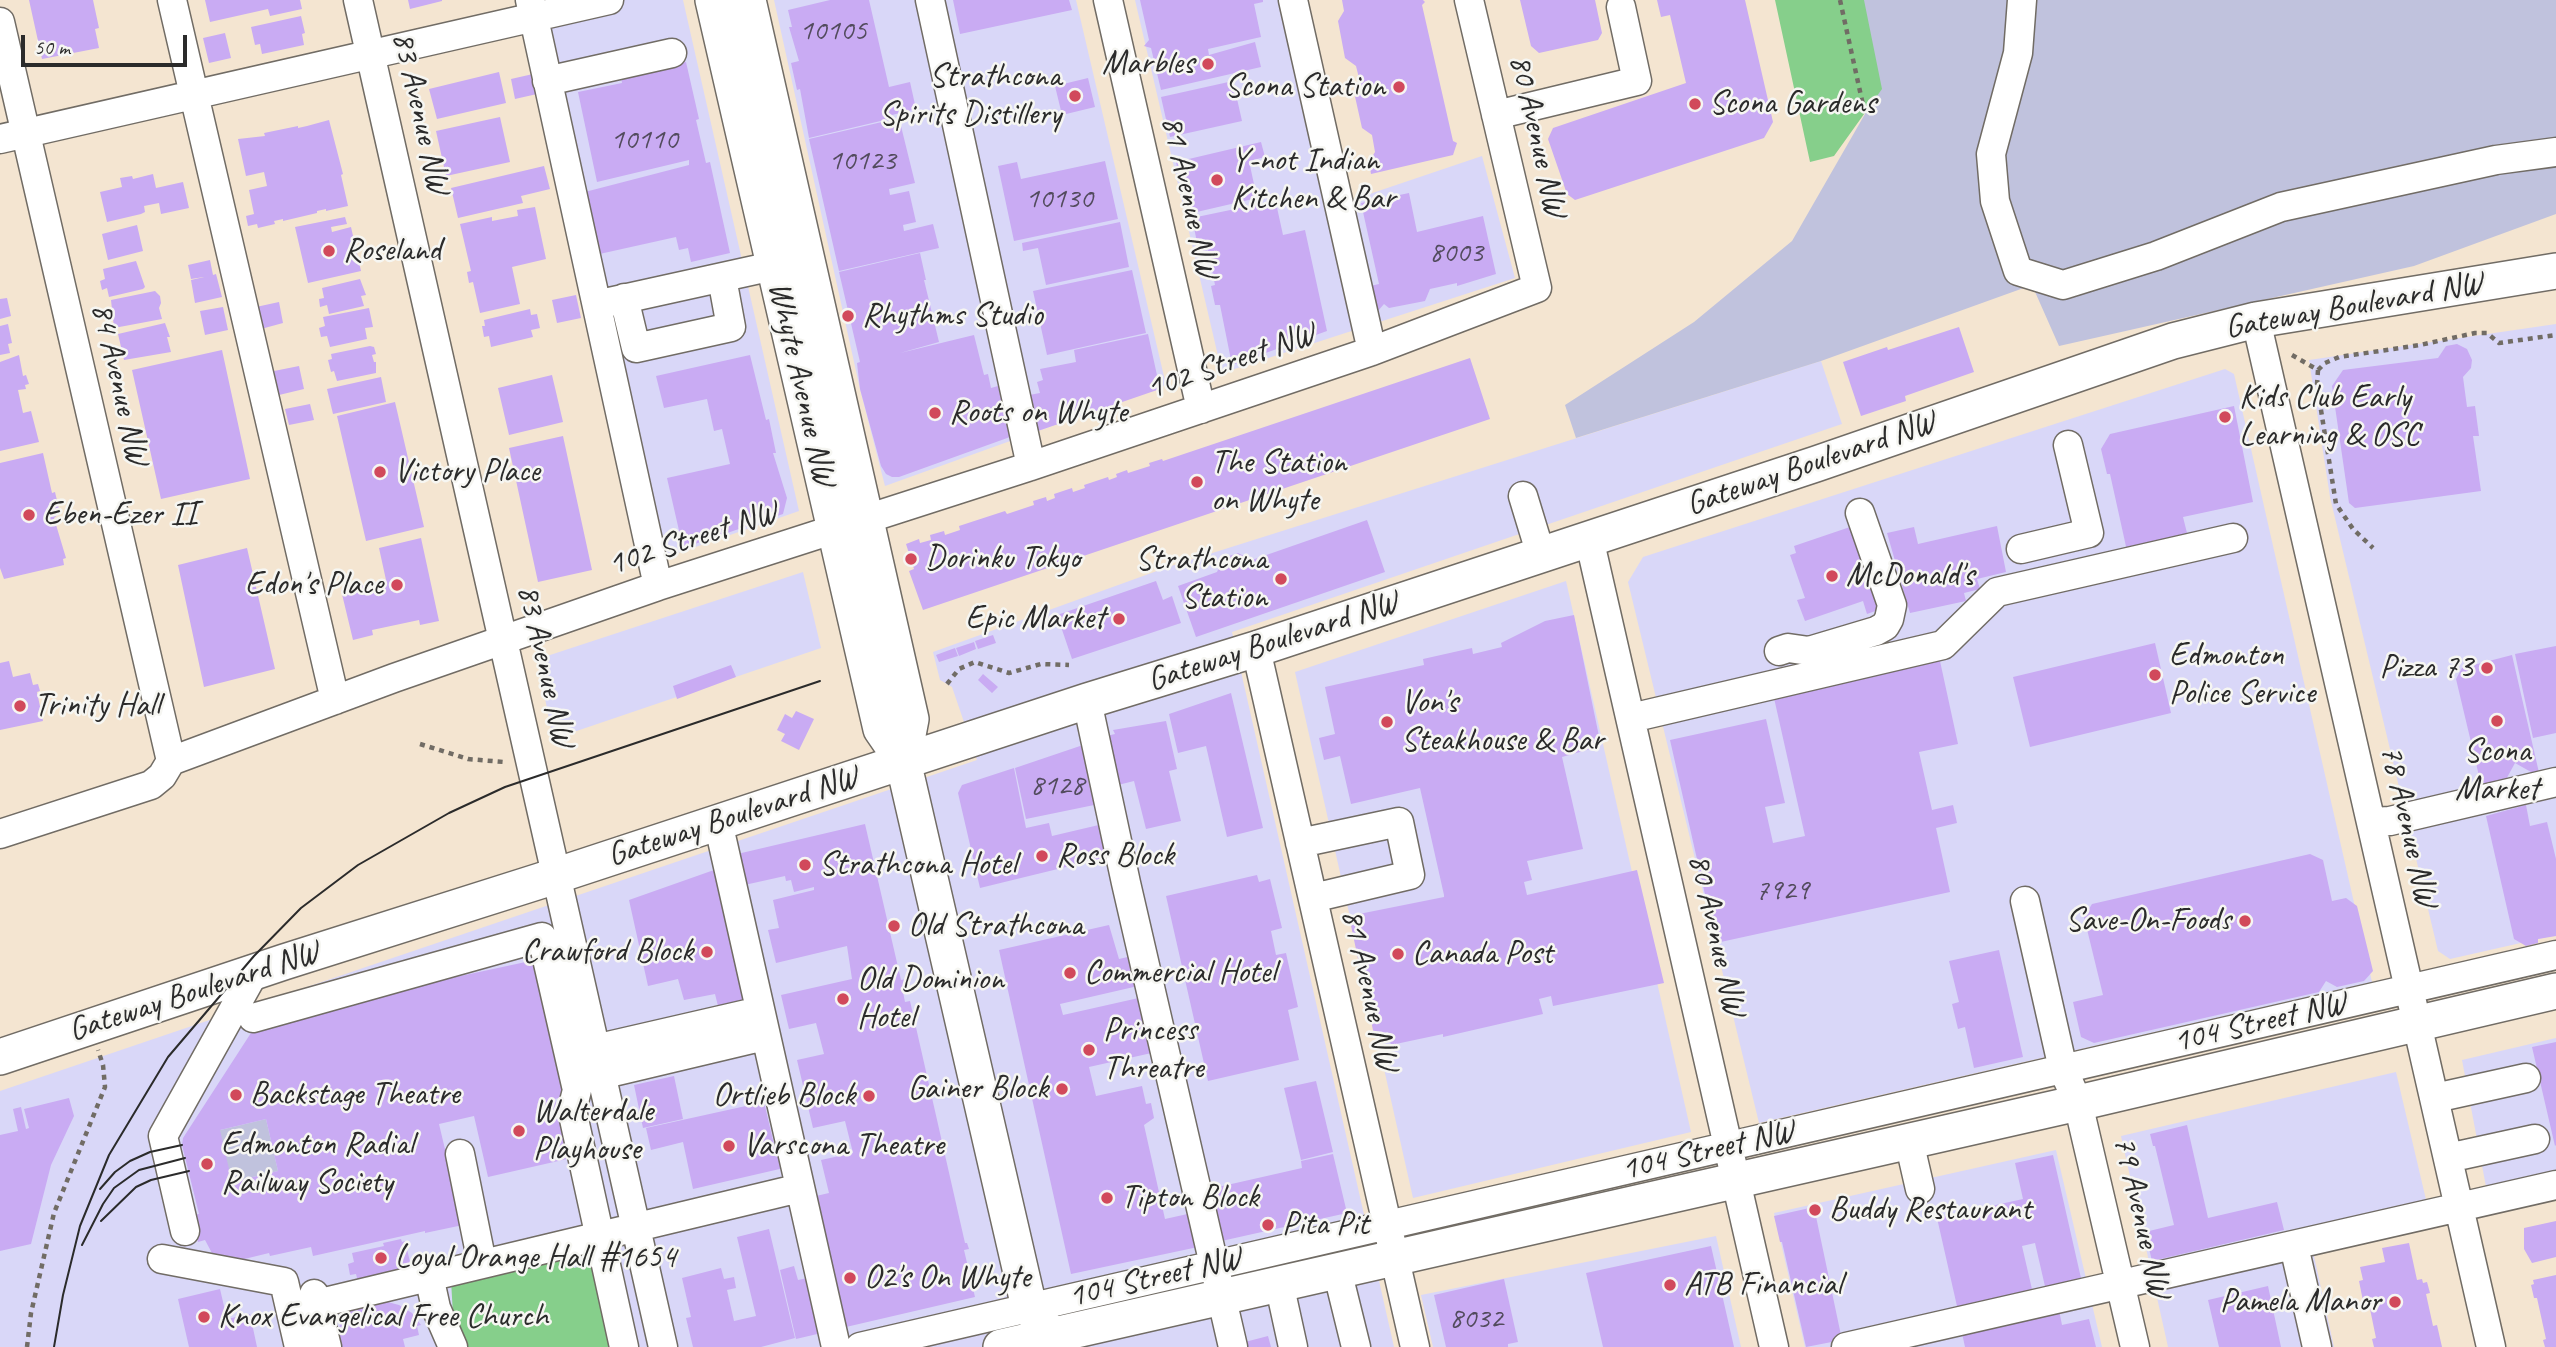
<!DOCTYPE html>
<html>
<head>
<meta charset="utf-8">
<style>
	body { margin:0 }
	#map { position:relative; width:2556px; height:1347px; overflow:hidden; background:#f4e5d1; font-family:Caveat,sans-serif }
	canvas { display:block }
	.scale { position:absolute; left:21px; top:35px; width:166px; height:32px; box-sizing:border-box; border:4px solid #2b2b2b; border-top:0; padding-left:9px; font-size:21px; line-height:24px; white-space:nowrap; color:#2b2b2b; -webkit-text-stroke:5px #f6f6f2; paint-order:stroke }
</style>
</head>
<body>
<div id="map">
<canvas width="2556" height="1347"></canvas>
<div class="scale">50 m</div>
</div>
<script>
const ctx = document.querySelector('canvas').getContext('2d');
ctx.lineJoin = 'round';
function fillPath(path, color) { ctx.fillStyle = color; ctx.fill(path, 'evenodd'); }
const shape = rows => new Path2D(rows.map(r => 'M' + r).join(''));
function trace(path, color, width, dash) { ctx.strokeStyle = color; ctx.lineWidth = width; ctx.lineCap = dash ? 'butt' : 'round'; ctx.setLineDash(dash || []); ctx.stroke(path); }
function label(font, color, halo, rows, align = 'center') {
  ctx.font = font + ' Caveat,sans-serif'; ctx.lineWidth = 5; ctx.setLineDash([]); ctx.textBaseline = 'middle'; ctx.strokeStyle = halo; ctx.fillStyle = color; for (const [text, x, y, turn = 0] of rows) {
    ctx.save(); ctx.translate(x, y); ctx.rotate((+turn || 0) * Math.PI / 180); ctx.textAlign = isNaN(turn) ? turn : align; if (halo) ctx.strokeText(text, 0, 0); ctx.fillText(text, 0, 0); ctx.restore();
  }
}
fillPath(shape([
	[538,0,683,0,799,511,661,559],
	[774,0,1076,0,1166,385,885,486,860,389],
	[1135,0,1281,0,1328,208,1482,156,1515,278,1222,373],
	[2556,324,2556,935,2450,959,2438,951,2330,497,2309,360],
	[1821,361,1842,424,1232,632,1394,1347,0,1347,0,1091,977,760,952,687,940,680,933,652,1168,567],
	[2225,369,2234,374,2372,982,1759,1123,1628,582,1643,557],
	[803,572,821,648,553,739,539,668,547,656],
	[1566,581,1691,1132,1413,1198,1295,672],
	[2556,1038,2556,1198,2491,1213,2462,1060],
	[2396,1072,2431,1221,2314,1256,2334,1347,2168,1347,2121,1136],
	[2056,1150,2102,1347,1805,1347,1774,1213],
	[1716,1236,1741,1347,1433,1347,1421,1295]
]), '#d9d7f8');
fillPath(shape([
	[1842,0,2556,0,2556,214,2414,266,2059,346,2032,285,1821,361,1576,438,1565,405,1694,322,1792,241,1865,114],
	[266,1119,278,1171,194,1191,183,1139]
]), '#c0c2dd');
fillPath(shape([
	[1775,0,1864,0,1882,89,1834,156,1810,162],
	[571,1253,574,1268,617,1257,635,1347,464,1347,453,1315,451,1280]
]), '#86cf8b');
fillPath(shape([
	[29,0,93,0,99,28,95,29,99,48,42,59],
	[205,0,300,0,302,9,270,16,268,9,210,22],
	[408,0,442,0,442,1,410,9],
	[830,0,869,0,889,87,910,82,916,109,888,116,889,119,809,138,800,89,797,90,791,63,799,61,789,27,792,27,788,10],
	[953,0,1069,0,1072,10,960,34],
	[1140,0,1263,0,1263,2,1254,4,1261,37,1208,49,1209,55,1255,42,1261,67,1161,90,1151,48,1144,46,1149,40],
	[1342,0,1423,0,1425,2,1422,5,1453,141,1457,143,1453,155,1371,174,1369,162,1375,152,1372,135,1362,128,1354,92,1360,82,1356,66,1345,58,1338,21,1344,11],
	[1520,0,1595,0,1602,33,1598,40,1539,53,1531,46],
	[1657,0,1745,0,1773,122,1764,138,1575,200,1567,194,1548,139,1553,128,1686,83,1670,15,1661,17],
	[301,16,305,33,302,34,304,45,262,54,260,44,255,45,251,27],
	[225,33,231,58,209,63,203,38],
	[686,62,699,119,696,120,706,163,710,162,730,253,691,262,688,248,679,250,676,237,595,255,581,193,689,165,689,160,597,182,578,92,622,83,621,76],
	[499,72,506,103,437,119,429,89],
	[533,74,537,94,515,99,511,79],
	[1088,78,1095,107,1062,115,1055,86],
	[1233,81,1242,121,1170,137,1161,97],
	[500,117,510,162,446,176,436,131],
	[899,118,915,183,889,189,890,195,909,191,916,222,903,225,904,231,933,224,939,248,839,271,809,139],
	[329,120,343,174,341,175,348,206,326,211,326,209,317,211,317,213,283,221,283,219,274,221,275,224,258,228,257,224,248,226,246,216,254,214,249,190,267,186,264,172,246,176,238,139,265,136,264,133,298,126,298,128,307,126],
	[1261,142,1265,157,1249,161,1257,198,1188,214,1176,162],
	[1105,161,1118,219,1014,241,998,166,1017,162,1021,179],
	[544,166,550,189,521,196,523,203,458,218,451,188],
	[153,174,156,188,183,182,189,208,161,214,159,203,144,206,145,212,141,214,107,222,100,192,122,187,120,178,132,176,133,179],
	[1409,193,1417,232,1483,216,1496,274,1457,286,1457,283,1430,289,1425,301,1389,308,1384,304,1377,312,1366,287,1379,284,1361,203],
	[1276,203,1283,235,1305,230,1327,331,1232,365,1220,305,1215,305,1211,286,1215,285,1208,250,1199,252,1192,218,1259,204,1259,207],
	[535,207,546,259,512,267,520,304,480,313,473,282,469,283,467,272,471,271,460,224,492,217,492,221,518,216,517,210],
	[345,217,347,224,331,227,332,232,351,227,361,271,308,283,295,227],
	[1120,222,1129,267,1046,285,1038,248,1023,251,1022,243],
	[137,225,143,251,108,260,102,234],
	[920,253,926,280,924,280,939,342,900,353,974,335,984,375,988,374,991,388,998,386,1010,437,899,477,892,477,886,474,881,466,860,389,857,363,860,362,839,272],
	[210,260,213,275,216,274,222,297,195,303,191,280,204,277,191,279,188,265],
	[136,261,145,287,143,289,109,297,107,288,102,290,100,281,105,279,103,269],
	[1132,270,1146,333,1047,355,1033,291],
	[360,279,366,295,361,296,364,306,329,314,327,305,320,307,319,299,324,298,322,288],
	[155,291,160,296,161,303,159,308,162,319,114,328,111,300],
	[576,295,581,318,557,323,552,300],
	[7,298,11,316,0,319,0,299],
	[279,302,283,323,261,329,256,307],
	[223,307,228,330,205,335,200,311],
	[369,308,373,327,365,328,367,339,330,347,327,336,321,337,319,328,325,326,323,317],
	[530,309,531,315,537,314,540,328,531,330,533,337,491,347,489,336,484,337,482,326,485,326,484,320],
	[165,323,170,337,167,337,171,352,124,360,118,334],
	[8,324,12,343,8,344,10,353,0,355,0,326],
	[1959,327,1974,372,1905,396,1906,401,1861,416,1843,362,1887,347,1888,350],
	[1148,334,1160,389,1032,433,1024,396,1040,393,1037,382,1043,380,1040,369,1076,362,1074,350],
	[2457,344,2467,349,2472,360,2471,368,2463,377,2467,407,2475,406,2479,436,2473,436,2481,491,2355,508,2349,503,2332,386,2343,370,2438,358,2446,346],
	[370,346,374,347,376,354,372,355,374,362,376,362,376,373,337,381,334,371,331,372,328,360,332,359,331,354],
	[222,350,250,479,161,499,132,370],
	[19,355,23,376,26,375,29,384,25,385,26,389,18,390,23,413,31,411,39,442,0,451,0,362],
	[750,355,766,420,769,419,776,453,773,453,787,498,783,514,683,548,667,478,730,464,722,429,714,431,707,399,664,408,656,376],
	[1470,358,1490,419,923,610,909,571,914,569,906,544,919,539,920,543,931,540,930,535,944,531,945,535,960,530,959,526,1005,511,1007,514,1034,505,1033,501,1046,497,1047,501,1055,498,1054,494,1072,488,1073,492,1085,488,1084,485,1108,477,1109,480,1117,477,1116,474,1127,470,1128,473,1150,466,1149,463,1162,459,1163,461],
	[299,366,304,389,279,395,274,371],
	[552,375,563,422,509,435,498,388],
	[381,377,386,402,333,414,327,389],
	[395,402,424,527,366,541,337,416],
	[310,404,314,420,289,425,285,409],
	[2234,406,2253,502,2183,517,2188,537,2127,551,2110,474,2107,474,2101,449,2110,434],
	[563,436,592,570,538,582,509,448],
	[43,453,52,493,55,492,60,513,54,518,66,558,63,559,64,565,4,579,0,568,0,463],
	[1367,520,1385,572,1196,637,1178,586,1217,572,1223,558,1238,553,1252,560],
	[1997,526,2006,572,1977,579,1980,589,1964,593,1966,601,1910,613,1887,533,1914,527,1918,544],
	[1850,527,1878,610,1867,614,1863,601,1805,621,1797,600,1805,598,1790,555,1796,553,1794,546],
	[421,538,439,621,420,625,419,620,372,630,373,635,353,640,341,590,386,580,379,548],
	[247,548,275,669,204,687,178,565],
	[1156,581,1163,600,1172,596,1181,623,1072,659,1057,615],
	[1574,615,1601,746,1562,757,1583,849,1527,861,1532,880,1524,882,1527,895,1637,870,1664,983,1553,1006,1551,996,1539,999,1543,1014,1443,1037,1443,1034,1391,1045,1388,1032,1374,1035,1349,916,1444,897,1444,895,1420,788,1351,804,1340,756,1324,760,1319,738,1335,734,1325,687,1424,665,1423,659,1472,648,1473,654,1502,647,1501,643,1545,621],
	[993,635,996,643,978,649,975,641],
	[974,642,976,649,959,656,956,648],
	[2155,643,2171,713,2030,747,2013,677],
	[2556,646,2556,733,2533,738,2515,654],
	[955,648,958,656,939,662,936,655],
	[2512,655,2540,777,2515,763,2504,783,2490,787,2480,780,2456,679,2462,668],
	[9,661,13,677,30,673,33,685,38,684,40,691,37,692,43,721,0,730,0,663],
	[1940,661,1958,744,1919,752,1932,810,1953,805,1957,823,1936,828,1950,892,1716,943,1670,740,1766,719,1785,803,1765,807,1773,843,1805,836,1774,698],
	[731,665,736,677,677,699,673,686],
	[983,674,998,687,992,693,978,680],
	[1231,693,1263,828,1227,837,1206,746,1178,753,1169,714],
	[796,711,814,719,799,750,781,741,785,734,777,730,785,714,792,718],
	[1166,721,1177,769,1169,771,1181,821,1146,829,1134,781,1110,787,1098,738,1115,734,1113,730],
	[1083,745,1099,804,1026,819,1015,768],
	[1014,768,1026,828,1049,823,1052,836,1103,824,1111,856,980,888,958,793,962,785],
	[2526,805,2530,826,2547,822,2556,859,2556,936,2538,939,2538,943,2526,946,2514,939,2486,816],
	[865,824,901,980,906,979,909,991,903,992,905,1002,910,1001,965,1243,967,1243,969,1249,964,1250,975,1297,846,1327,816,1196,829,1193,821,1160,853,1153,845,1121,813,1128,797,1060,824,1054,816,1023,789,1029,781,995,852,979,847,946,776,963,768,930,779,928,773,900,814,890,814,887,794,892,791,880,786,881,785,876,740,886,733,855],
	[2310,854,2323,860,2332,901,2346,898,2357,906,2373,971,2364,981,2337,987,2326,981,2319,992,2094,1043,2081,1037,2073,1002,2103,995,2084,917,2092,904],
	[714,870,726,925,733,924,750,1003,719,1010,715,994,684,1000,678,979,648,986,629,900],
	[1257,875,1259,882,1270,879,1282,928,1271,931,1276,955,1286,953,1298,1007,1288,1010,1299,1060,1208,1081,1166,896],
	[1109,925,1119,959,1132,956,1138,986,1060,1004,1063,1015,1143,997,1156,1052,1089,1067,1096,1096,1142,1086,1146,1104,1151,1103,1154,1118,1144,1125,1165,1219,1192,1213,1198,1247,1071,1274,999,950],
	[1999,950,2023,1057,1974,1068,1965,1027,1958,1029,1952,1004,1959,1002,1949,961],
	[535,960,566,1096,555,1099,567,1159,488,1177,474,1116,439,1124,463,1225,425,1233,425,1231,313,1256,311,1247,270,1256,269,1253,228,1263,213,1255,205,1240,198,1242,192,1215,199,1214,182,1145,183,1138,260,1019],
	[266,1119,278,1171,232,1182,220,1130],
	[2556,1042,2556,1145,2555,1146,2532,1047],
	[674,1076,683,1119,643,1128,634,1085],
	[1316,1081,1333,1152,1301,1160,1284,1088],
	[69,1098,74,1116,51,1165,31,1244,0,1251,0,1135,18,1131,13,1109,21,1107,26,1129,29,1128,24,1109],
	[764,1102,776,1153,780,1152,784,1168,693,1189,683,1142,651,1150,646,1128],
	[2187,1125,2208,1218,2277,1202,2284,1230,2152,1261,2145,1232,2174,1225,2155,1146,2153,1146,2150,1134],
	[1333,1154,1347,1213,1217,1242,1205,1190,1302,1168,1301,1161],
	[2053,1155,2083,1287,2047,1295,2035,1243,2022,1246,2034,1298,1959,1315,1937,1218,2023,1199,2015,1163],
	[1814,1207,1842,1340,1806,1347,1782,1242,1780,1242,1774,1216],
	[2556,1221,2556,1257,2532,1263,2524,1249,2524,1228],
	[769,1229,795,1338,761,1347,693,1347,686,1318,691,1317,682,1278,721,1268,724,1279,734,1277,736,1288,727,1290,734,1321,756,1316,737,1237],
	[401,1239,402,1242,405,1241,412,1270,358,1282,356,1274,350,1275,348,1264,354,1262,352,1253,384,1246,383,1243],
	[2409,1243,2417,1280,2422,1279,2423,1283,2427,1282,2430,1293,2426,1294,2433,1326,2437,1325,2442,1347,2374,1347,2372,1339,2376,1338,2370,1309,2365,1311,2359,1281,2363,1280,2360,1267,2385,1262,2382,1248],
	[1711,1246,1734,1347,1603,1347,1586,1273],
	[794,1266,798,1280,817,1276,830,1331,796,1339,780,1270],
	[2556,1275,2556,1347,2545,1347,2543,1340,2546,1339,2537,1298,2534,1298,2531,1285,2534,1284,2533,1280],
	[1504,1279,1518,1342,1508,1344,1508,1347,1446,1347,1434,1295],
	[2268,1286,2281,1347,2219,1347,2208,1300],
	[220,1289,227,1319,250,1314,257,1347,189,1347,178,1299],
	[384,1301,399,1305,412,1313,421,1325,417,1326,419,1335,403,1339,405,1347,342,1347,339,1336,334,1337,344,1317,355,1307],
	[2059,1310,2062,1325,2089,1319,2096,1347,1965,1347,1962,1333],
	[1268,1336,1271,1347,1246,1347,1245,1342]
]), '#c9abf3');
const minor = shape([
	[172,0,335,700],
	[358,0,663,1347],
	[530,0,658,586],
	[930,0,1031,466],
	[1108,0,1201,409],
	[1293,0,1372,351],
	[2022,0,2018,53,1991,154,1995,201,2018,271,2063,285,2156,256,2281,207,2496,160,2556,152],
	[0,22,171,761],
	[547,81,672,53],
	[1496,115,1637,81,1621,7],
	[0,139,609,0],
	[624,298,636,348,731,327,722,278],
	[605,303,773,266],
	[2256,320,2491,1347],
	[1523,496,1541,555],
	[1589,538,1774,1347],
	[2021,549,2089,533,2068,445],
	[1256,649,1415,1347],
	[1779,651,1788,648,1809,651,1876,631,1885,626,1889,619,1892,605,1860,513],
	[1087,701,1126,883,1233,1347],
	[1631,718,1943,645,1997,592,2233,538],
	[718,822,836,1347],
	[2371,822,2390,821,2556,782],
	[0,834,151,785,162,776,171,761,394,678,658,586,1031,466,1372,351,1537,288,1469,0],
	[1300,843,1399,822,1410,875,1313,898],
	[2025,901,2063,1069,2078,1103,2135,1347],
	[253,1018,542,937,577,1090,572,1110,624,1347],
	[595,1049,760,1011],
	[584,1079,765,1036],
	[2435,1098,2526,1078],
	[1909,1141,1920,1189],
	[460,1154,482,1263],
	[2448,1158,2535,1139],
	[185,1231,163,1136,255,971],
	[2294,1246,2317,1347],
	[162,1259,284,1282,299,1347],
	[1337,1270,1356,1347],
	[429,1276,436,1308,453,1347],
	[1279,1283,1293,1347],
	[314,1294,327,1347],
	[291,1310,800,1188],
	[860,1347,2556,955],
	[1846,1347,2556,1185]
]);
const major = shape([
	[713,0,881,729,903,761,1029,1307,1051,1335,1053,1347],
	[748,0,911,719,903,761],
	[0,1057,284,962,543,880,1087,701,1256,649,1816,464,2173,341,2256,320,2556,271],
	[1001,1347,2078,1103,2556,991]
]);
trace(minor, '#716c65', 31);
trace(major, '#716c65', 38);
trace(shape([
	[1840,0,1863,105],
	[2292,355,2318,370,2325,363,2339,357,2420,345,2475,333,2487,333,2499,343,2556,335],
	[2318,370,2317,385,2336,504,2353,529,2373,548],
	[947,684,959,669,975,662,1009,673,1041,664,1069,665],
	[420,744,468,759,504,762],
	[27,1347,31,1313,54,1213,105,1087,103,1065,98,1050]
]), '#716c65', 4.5, [5, 5]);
trace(minor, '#fff', 28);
trace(major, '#fff', 35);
trace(shape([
	[100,1189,115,1172,130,1161,150,1152,182,1145],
	[101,1221,136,1187,151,1180,189,1171],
	[82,1245,103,1204,114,1188,139,1170,185,1158],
	[54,1347,63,1295,80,1226,109,1155,168,1057,254,956,301,908,358,865,449,813,505,787,820,681]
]), '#2b2b2b', 2);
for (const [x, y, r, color] of [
	[1208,64,7,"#d1495b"],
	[1399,87,7,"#d1495b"],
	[1075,96,7,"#d1495b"],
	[1695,104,7,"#d1495b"],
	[1217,180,7,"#d1495b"],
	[329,251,7,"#d1495b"],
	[848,316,7,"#d1495b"],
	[935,413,7,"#d1495b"],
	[2225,417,7,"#d1495b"],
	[380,472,7,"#d1495b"],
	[1197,482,7,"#d1495b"],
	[29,515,7,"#d1495b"],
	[911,559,7,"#d1495b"],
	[1832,576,7,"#d1495b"],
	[1281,579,7,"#d1495b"],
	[397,585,7,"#d1495b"],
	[1119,619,7,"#d1495b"],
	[2487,668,7,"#d1495b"],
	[2155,675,7,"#d1495b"],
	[20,706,7,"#d1495b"],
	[2497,721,7,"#d1495b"],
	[1387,722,7,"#d1495b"],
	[1042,856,7,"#d1495b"],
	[805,865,7,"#d1495b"],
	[2245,921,7,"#d1495b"],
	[894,926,7,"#d1495b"],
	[707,952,7,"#d1495b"],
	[1398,954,7,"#d1495b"],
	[1070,973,7,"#d1495b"],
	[843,999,7,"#d1495b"],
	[1089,1050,7,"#d1495b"],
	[1062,1089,7,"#d1495b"],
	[236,1095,7,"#d1495b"],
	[869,1096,7,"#d1495b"],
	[519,1131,7,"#d1495b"],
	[729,1146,7,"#d1495b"],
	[207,1164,7,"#d1495b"],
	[1107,1198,7,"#d1495b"],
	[1815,1210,7,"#d1495b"],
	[1268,1225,7,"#d1495b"],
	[381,1258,7,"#d1495b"],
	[850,1278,7,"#d1495b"],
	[1670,1285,7,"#d1495b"],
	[2395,1302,7,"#d1495b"],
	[204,1317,7,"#d1495b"]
]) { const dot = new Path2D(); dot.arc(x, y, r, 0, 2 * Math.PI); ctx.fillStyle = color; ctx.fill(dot); trace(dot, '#f6f6f2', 2.5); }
label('30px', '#524b5d', null, [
	["10105",833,31],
	["10110",644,140],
	["10123",862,161],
	["10130",1059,199],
	["8003",1456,253],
	["8128",1057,786],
	["7929",1782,891],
	["8032",1476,1319]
]);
label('33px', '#2b2b2b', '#f6f6f2', [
	["Marbles",1194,64,"right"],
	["Strathcona",1061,77,"right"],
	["Spirits Distillery",1061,115,"right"],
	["Scona Station",1385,87,"right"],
	["Scona Gardens",1709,104],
	["Y-not Indian",1231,161],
	["Kitchen & Bar",1231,199],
	["Roseland",343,251],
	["Rhythms Studio",862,316],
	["Kids Club Early",2239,398],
	["Learning & OSC",2239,436],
	["Roots on Whyte",949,413],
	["The Station",1211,463],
	["on Whyte",1211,501],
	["Victory Place",394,472],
	["Eben-Ezer II",43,515],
	["Dorinku Tokyo",925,559],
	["Strathcona",1267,560,"right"],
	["Station",1267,598,"right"],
	["McDonald's",1846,576],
	["Edon's Place",383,585,"right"],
	["Epic Market",1105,619,"right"],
	["Edmonton",2169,656],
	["Police Service",2169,694],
	["Pizza 73",2473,668,"right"],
	["Von's",1401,703],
	["Steakhouse & Bar",1401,741],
	["Trinity Hall",34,706],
	["Scona",2497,752,"center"],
	["Market",2497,790,"center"],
	["Ross Block",1056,856],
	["Strathcona Hotel",819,865],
	["Save-On-Foods",2231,921,"right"],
	["Old Strathcona",908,926],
	["Crawford Block",693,952,"right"],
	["Canada Post",1412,954],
	["Commercial Hotel",1084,973],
	["Old Dominion",857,980],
	["Hotel",857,1018],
	["Princess",1103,1031],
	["Threatre",1103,1069],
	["Gainer Block",1048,1089,"right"],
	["Backstage Theatre",250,1095],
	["Ortlieb Block",855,1096,"right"],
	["Walterdale",533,1112],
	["Playhouse",533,1150],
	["Edmonton Radial",221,1145],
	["Railway Society",221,1183],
	["Varscona Theatre",743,1146],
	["Tipton Block",1121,1198],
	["Buddy Restaurant",1829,1210],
	["Pita Pit",1282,1225],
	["Loyal Orange Hall #1654",395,1258],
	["O2's On Whyte",864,1278],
	["ATB Financial",1684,1285],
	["Pamela Manor",2381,1302,"right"],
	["Knox Evangelical Free Church",218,1317]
], 'left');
label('33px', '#2b2b2b', '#f6f6f2', [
	["83 Avenue NW",420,113,77],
	["80 Avenue NW",1537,136,77],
	["81 Avenue NW",1189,197,77],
	["Gateway Boulevard NW",2354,306,-10],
	["102 Street NW",1231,362,-19],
	["84 Avenue NW",119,384,77],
	["Whyte Avenue NW",801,384,77],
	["Gateway Boulevard NW",1811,464,-19],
	["102 Street NW",693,539,-18],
	["Gateway Boulevard NW",1273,642,-18],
	["83 Avenue NW",545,666,77],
	["Gateway Boulevard NW",733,817,-18],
	["78 Avenue NW",2408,826,77],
	["80 Avenue NW",1716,935,77],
	["81 Avenue NW",1369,990,77],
	["Gateway Boulevard NW",194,992,-18],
	["104 Street NW",2260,1023,-13],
	["104 Street NW",1708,1151,-13],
	["79 Avenue NW",2141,1217,77],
	["104 Street NW",1155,1278,-13]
]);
</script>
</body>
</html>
